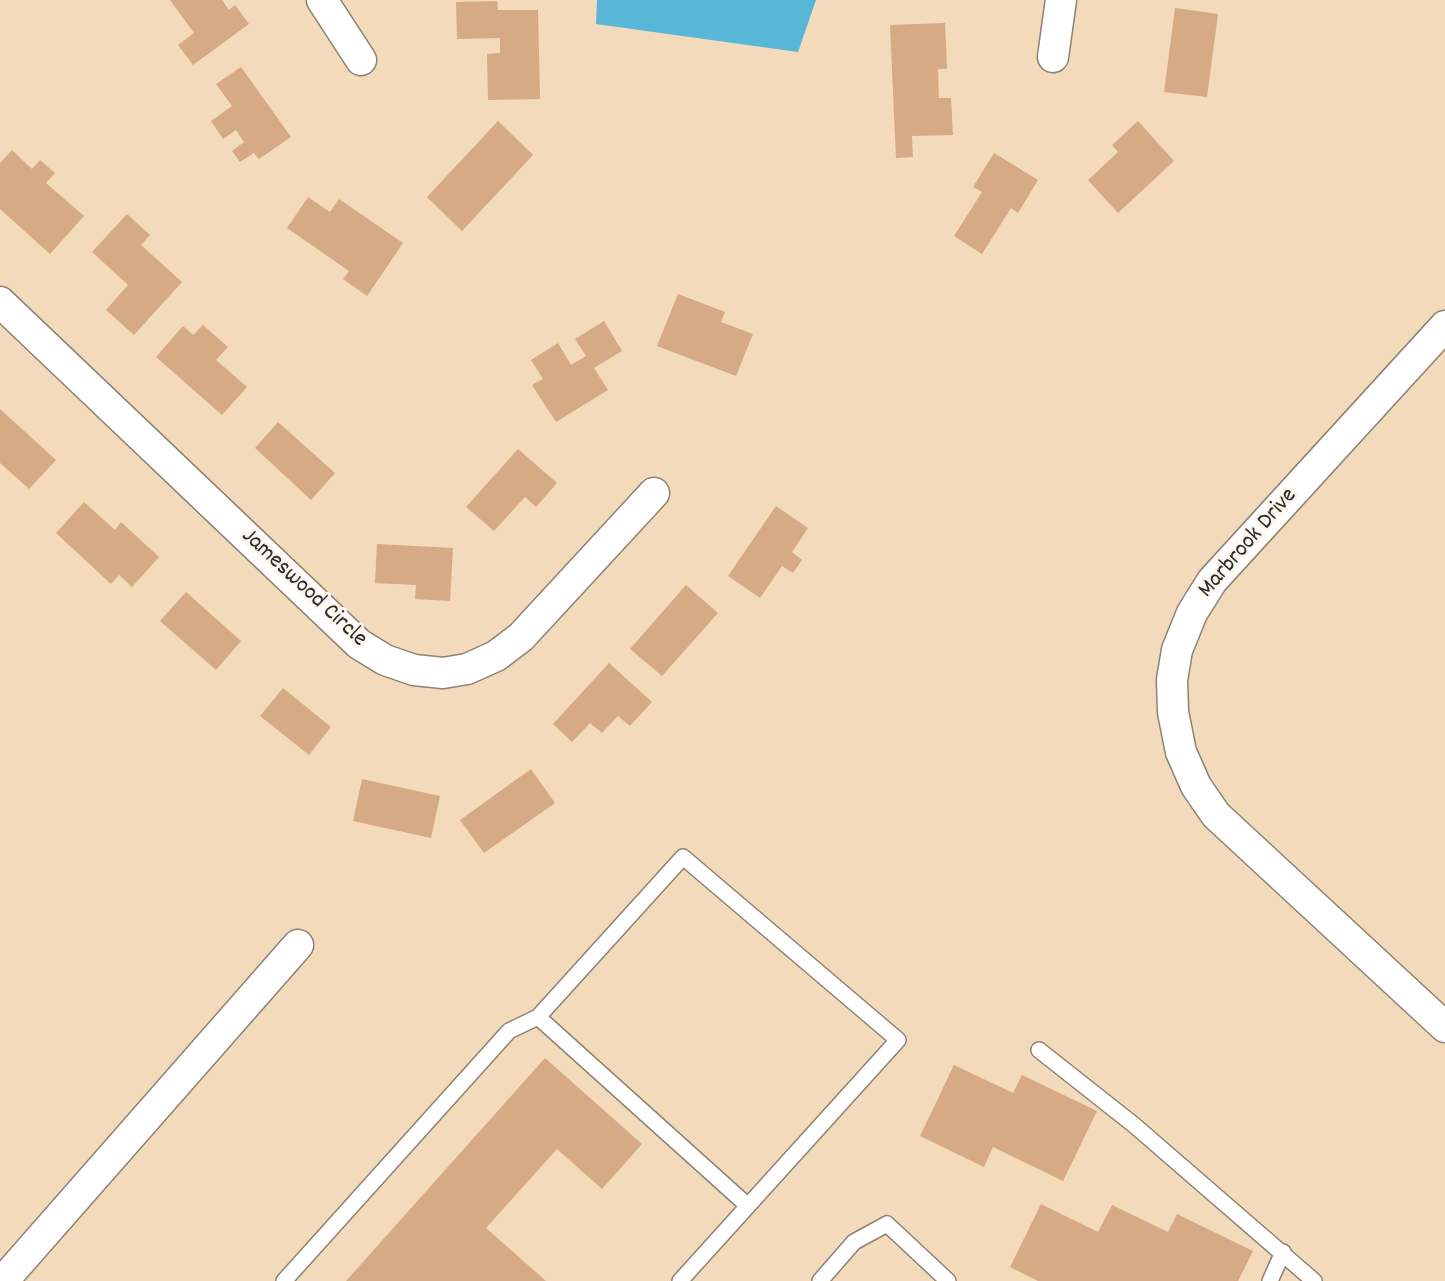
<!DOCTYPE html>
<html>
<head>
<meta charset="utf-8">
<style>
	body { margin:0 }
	canvas { display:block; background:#f2daba }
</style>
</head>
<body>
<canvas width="1445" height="1281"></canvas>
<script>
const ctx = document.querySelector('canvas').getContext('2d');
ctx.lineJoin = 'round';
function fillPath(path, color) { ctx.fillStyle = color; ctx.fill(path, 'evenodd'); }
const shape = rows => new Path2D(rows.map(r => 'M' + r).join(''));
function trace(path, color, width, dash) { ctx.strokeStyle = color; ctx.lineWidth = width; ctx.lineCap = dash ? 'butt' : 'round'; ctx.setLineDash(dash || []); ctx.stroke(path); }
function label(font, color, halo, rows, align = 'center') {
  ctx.font = font + ' Dekko,sans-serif'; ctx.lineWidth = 6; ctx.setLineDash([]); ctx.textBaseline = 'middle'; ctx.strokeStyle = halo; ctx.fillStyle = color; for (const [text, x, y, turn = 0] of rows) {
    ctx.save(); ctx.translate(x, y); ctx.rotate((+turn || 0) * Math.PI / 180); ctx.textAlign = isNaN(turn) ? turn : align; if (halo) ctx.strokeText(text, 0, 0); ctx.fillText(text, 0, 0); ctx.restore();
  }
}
fillPath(shape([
	[597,0,816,0,798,52,596,24]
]), '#58b7d6');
fillPath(shape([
	[170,0,222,0,229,10,235,5,249,24,193,65,178,45,194,33],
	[497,1,498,10,538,10,540,99,488,100,487,54,500,53,500,38,457,39,456,2],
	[1175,8,1218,14,1207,97,1164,92],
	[945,23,947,69,938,69,939,98,951,98,953,135,912,136,913,157,896,158,890,25],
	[241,67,291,137,259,159,254,153,240,162,232,151,244,142,236,130,223,139,211,121,232,106,216,84],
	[498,121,533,155,462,231,427,197],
	[1138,121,1174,161,1118,213,1088,180,1118,152,1112,145],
	[12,150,32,169,40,160,55,173,46,183,84,216,50,254,0,209,0,163],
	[994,153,1038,180,1018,213,1011,208,982,254,954,236,982,192,973,187],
	[308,197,330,212,339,199,403,243,367,296,343,279,349,271,287,228],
	[127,214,150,235,141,245,182,282,134,335,106,310,128,285,92,252],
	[678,294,725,312,721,322,753,334,736,376,657,346],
	[604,321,622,351,594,368,608,390,556,422,532,385,543,379,531,360,558,343,571,365,586,356,575,339],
	[203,325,228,347,216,360,247,387,222,415,156,357,183,326,193,335],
	[0,409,56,460,29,489,0,463],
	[278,422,335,473,311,500,255,448],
	[518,449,557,483,536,507,525,497,494,531,466,507],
	[84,502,115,530,121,522,159,557,132,587,119,575,111,584,56,533],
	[776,506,808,528,792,552,802,560,793,573,782,566,760,598,728,576],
	[377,544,453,548,450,601,415,599,416,585,375,583],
	[686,585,718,613,662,676,630,649],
	[186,592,241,641,216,670,160,621],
	[609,663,652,702,630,726,618,716,602,733,590,723,572,742,553,724],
	[283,688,331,727,309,755,260,716],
	[531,769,555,803,484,853,460,820],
	[362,779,440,796,431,838,353,821],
	[545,1058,642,1144,602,1189,557,1149,486,1228,546,1281,346,1281],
	[954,1065,1013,1093,1022,1075,1097,1111,1063,1181,993,1147,984,1167,920,1136],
	[1041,1204,1098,1232,1112,1205,1168,1232,1177,1214,1253,1251,1238,1281,1038,1281,1010,1267]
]), '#d5aa84');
const service = shape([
	[538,1017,748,1206],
	[1039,1050,1134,1125,1314,1281],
	[284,1281,509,1031,538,1017,683,857,898,1040,680,1281],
	[820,1281,854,1242,887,1224,948,1281],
	[1270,1281,1283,1252]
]);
const minor = shape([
	[322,0,361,60],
	[1053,57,1061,0],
	[0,302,359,644,385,660,414,670,443,673,467,669,496,656,521,637,654,493],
	[1445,326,1212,581,1192,613,1177,650,1172,680,1173,712,1181,752,1196,786,1216,815,1445,1027],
	[3,1281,298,945]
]);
trace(service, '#8e8272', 18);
trace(minor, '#8e8272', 33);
trace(service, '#fff', 15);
trace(minor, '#fff', 30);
label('24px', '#2b2b2b', '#fbf7ec', [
	["Marbrook Drive",1249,544,-49],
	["Jameswood Circle",303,589,43]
]);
</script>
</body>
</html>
